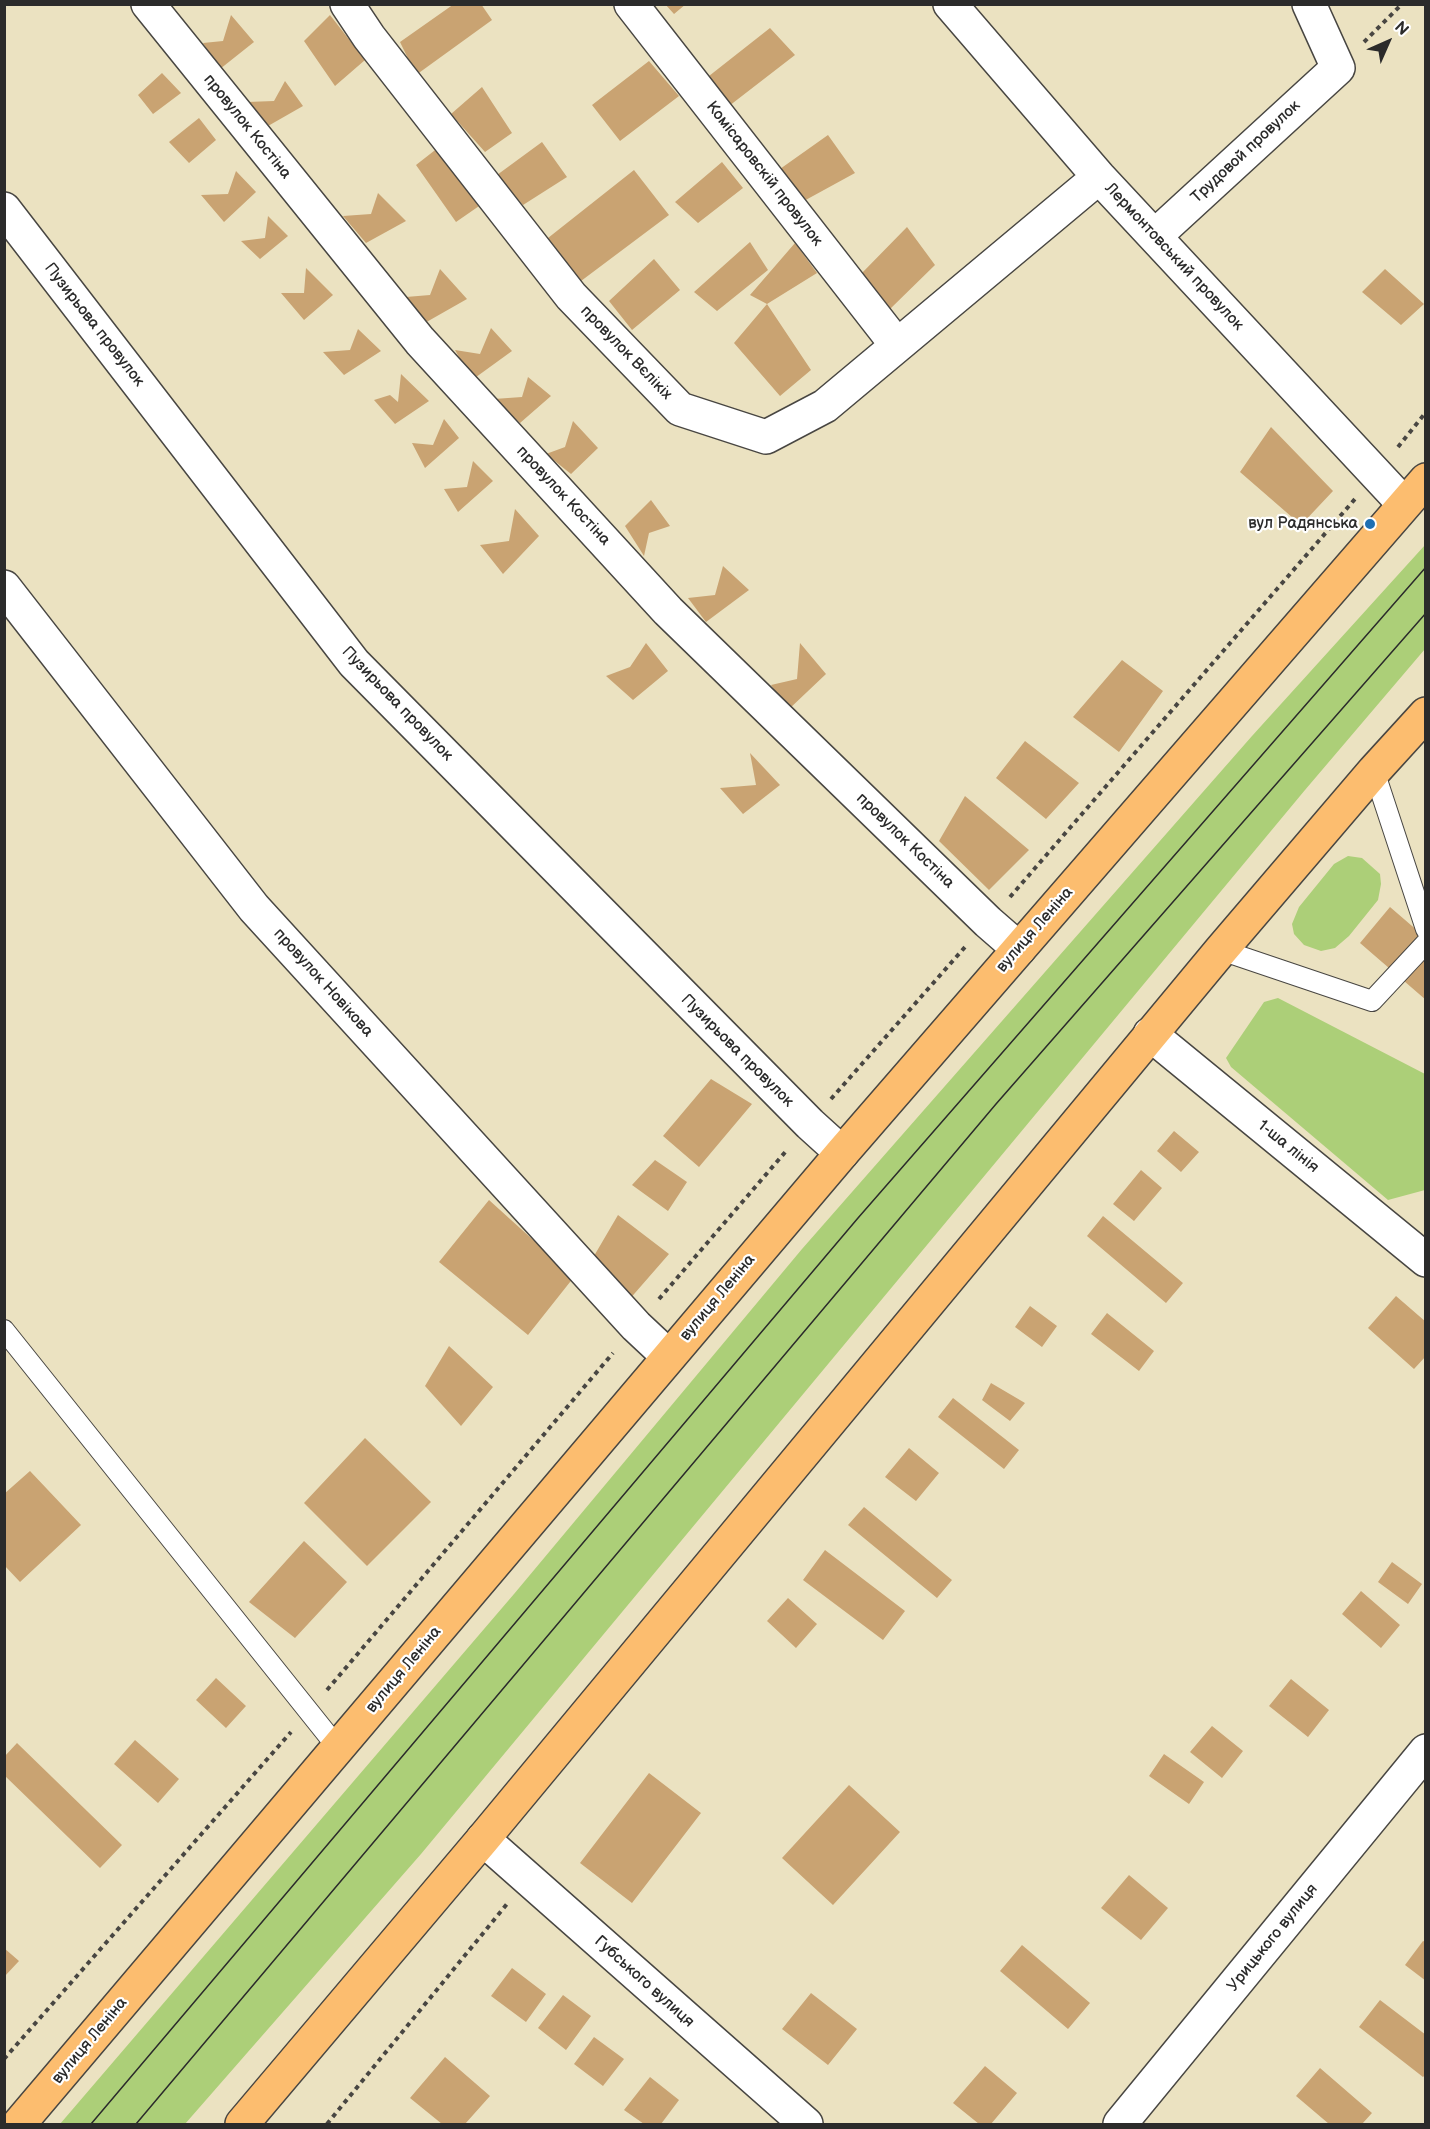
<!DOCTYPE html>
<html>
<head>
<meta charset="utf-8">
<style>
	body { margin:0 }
	#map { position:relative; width:1430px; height:2129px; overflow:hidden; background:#ebe2c1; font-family:"Balsamiq Sans",sans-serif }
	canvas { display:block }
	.frame { position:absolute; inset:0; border:6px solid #2b2b2b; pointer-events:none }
	.north { position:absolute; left:1358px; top:12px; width:60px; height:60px; -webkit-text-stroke:4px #fff; paint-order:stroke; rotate:45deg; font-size:16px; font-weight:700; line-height:24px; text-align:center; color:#2b2b2b }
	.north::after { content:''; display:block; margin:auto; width:21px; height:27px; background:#2b2b2b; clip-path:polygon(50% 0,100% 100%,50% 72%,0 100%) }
</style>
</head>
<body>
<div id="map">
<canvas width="1430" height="2129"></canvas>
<div class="frame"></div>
<div class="north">N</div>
</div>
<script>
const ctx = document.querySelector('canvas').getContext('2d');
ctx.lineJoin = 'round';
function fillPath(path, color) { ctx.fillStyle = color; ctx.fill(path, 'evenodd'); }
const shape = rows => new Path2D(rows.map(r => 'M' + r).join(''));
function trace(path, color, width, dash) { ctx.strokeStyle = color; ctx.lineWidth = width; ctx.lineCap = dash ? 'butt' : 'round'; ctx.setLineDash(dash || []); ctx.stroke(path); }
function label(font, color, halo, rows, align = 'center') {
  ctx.font = font + ' "Balsamiq Sans",sans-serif'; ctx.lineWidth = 4.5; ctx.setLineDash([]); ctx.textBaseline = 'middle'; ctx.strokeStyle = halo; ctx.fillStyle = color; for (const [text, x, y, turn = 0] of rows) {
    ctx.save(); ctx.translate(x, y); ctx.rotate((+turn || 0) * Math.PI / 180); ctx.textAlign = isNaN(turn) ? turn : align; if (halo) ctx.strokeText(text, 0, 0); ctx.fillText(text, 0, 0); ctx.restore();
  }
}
fillPath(shape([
	[1425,545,1425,649,1305,790,421,1854,185,2124,60,2124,514,1594,802,1249,1252,736],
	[1348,856,1362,858,1380,874,1381,884,1378,900,1349,936,1335,948,1321,951,1304,945,1294,934,1292,924,1299,907,1334,864],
	[1278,998,1425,1074,1425,1190,1388,1200,1231,1067,1226,1058,1264,1002]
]), '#accf78');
fillPath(shape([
	[454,4,481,4,492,20,416,75,400,42],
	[665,4,686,4,674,14],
	[231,15,254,42,220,69,203,43,223,41],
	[330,15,365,60,335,86,304,41],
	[770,28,795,55,729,106,709,76],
	[649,61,679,96,620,141,592,105],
	[162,73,181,93,153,114,138,95],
	[285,81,303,106,268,126,247,102,274,101],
	[482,87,512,133,485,152,451,114],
	[199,118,216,140,189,163,169,142],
	[828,135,855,173,802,202,780,169],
	[542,142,567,177,523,205,497,175],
	[439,147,482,204,456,222,416,165],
	[722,162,743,188,698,223,675,202],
	[634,170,669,215,581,281,548,238],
	[236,171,256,192,224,222,201,195,228,194],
	[378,193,406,221,366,243,343,216,371,214],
	[268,216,288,236,260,259,241,241,265,238],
	[907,227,935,265,889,310,861,274],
	[750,242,768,270,717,311,694,292],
	[795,243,817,273,767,304,750,295],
	[654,259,680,290,632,330,609,301],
	[306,268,333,295,304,320,281,293,304,293],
	[440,269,467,299,423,324,406,297,430,295],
	[1385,269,1424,304,1401,325,1362,292],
	[767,304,811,370,780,396,734,343],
	[491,328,512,351,472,380,455,350,480,354],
	[358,329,381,351,344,375,323,352,350,350],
	[401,374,429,401,395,424,374,400,390,395,398,402],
	[528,377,551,396,520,423,494,399,522,397],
	[444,419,459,438,425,468,412,443,433,445],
	[573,421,598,448,571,474,546,454,565,447],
	[1271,427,1333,491,1301,525,1240,472],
	[473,461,493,481,458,512,444,489,467,487],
	[651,500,670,526,649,533,644,556,625,526],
	[515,509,539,536,503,574,480,545,509,541],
	[723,566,749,590,706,622,688,598,715,595],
	[646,643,668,671,633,700,606,676,630,667],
	[800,643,826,674,788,710,771,685,797,679],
	[1122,660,1163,691,1119,752,1073,717],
	[1025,741,1079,783,1046,819,996,778],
	[750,753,780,785,743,814,720,788,756,785],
	[965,796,1029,850,989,890,939,841],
	[1390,907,1419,932,1426,924,1426,1000,1360,943],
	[711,1079,752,1104,699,1167,663,1136],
	[1174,1131,1199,1152,1181,1172,1157,1151],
	[655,1160,687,1182,668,1211,632,1185],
	[1141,1170,1162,1188,1134,1221,1113,1204],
	[489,1200,574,1277,528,1335,439,1262],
	[618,1215,669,1254,628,1301,594,1256],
	[1103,1216,1183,1283,1166,1303,1087,1236],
	[1396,1296,1426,1322,1426,1356,1414,1369,1368,1328],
	[1030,1306,1057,1326,1042,1347,1015,1327],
	[1107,1313,1154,1351,1139,1371,1091,1334],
	[449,1346,493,1387,461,1426,425,1386],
	[991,1383,1025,1403,1010,1421,982,1400],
	[953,1398,1019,1450,1004,1469,938,1417],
	[365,1438,431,1502,367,1566,304,1503],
	[909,1448,939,1473,916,1501,885,1477],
	[30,1471,81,1525,20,1582,4,1565,4,1494],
	[864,1507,952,1580,937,1598,848,1525],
	[304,1541,347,1582,295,1638,249,1602],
	[825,1550,905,1611,883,1640,803,1580],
	[1392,1562,1422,1584,1408,1604,1378,1582],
	[1361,1591,1400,1625,1381,1648,1342,1614],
	[788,1598,817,1624,796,1648,767,1621],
	[216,1678,246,1706,226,1728,196,1700],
	[1291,1679,1329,1710,1308,1737,1269,1706],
	[1212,1726,1243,1751,1222,1778,1190,1752],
	[135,1740,179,1779,158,1803,114,1764],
	[17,1743,122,1845,100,1868,4,1775,4,1757],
	[1164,1754,1204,1782,1189,1804,1149,1776],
	[649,1773,701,1813,632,1903,580,1863],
	[849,1785,900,1832,833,1905,782,1858],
	[1129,1875,1168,1908,1141,1940,1101,1908],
	[1423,1941,1426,1942,1426,1981,1405,1965],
	[1022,1945,1090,2003,1068,2029,1000,1971],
	[4,1948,19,1961,4,1977],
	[512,1968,546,1994,526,2022,491,1996],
	[811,1993,857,2029,828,2065,782,2029],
	[563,1995,591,2016,566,2050,538,2028],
	[1380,2000,1426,2035,1426,2074,1423,2077,1359,2027],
	[594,2037,624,2059,603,2086,574,2064],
	[445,2057,490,2096,465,2124,442,2124,410,2098],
	[985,2066,1017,2093,991,2124,979,2124,953,2103],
	[1320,2068,1372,2113,1362,2124,1329,2124,1296,2096],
	[650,2077,679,2100,661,2124,644,2124,624,2110]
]), '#c9a372');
const service = shape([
	[1374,771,1426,929],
	[1221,950,1372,1001,1426,943],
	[4,1330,338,1748]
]);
const minor = shape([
	[148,4,420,341,668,611,988,922,1019,949],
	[347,4,369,37,571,296,680,409,766,437,825,406,1099,177],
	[631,4,896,344],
	[950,4,1099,177,1404,504],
	[4,209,354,663,810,1124,842,1153],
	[1155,236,1338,68,1309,4],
	[4,587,254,908,636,1326,668,1356],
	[1150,1034,1426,1260],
	[483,1839,806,2124],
	[1120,2124,1426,1751]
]);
const primary = shape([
	[19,2124,842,1153,1426,480],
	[242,2124,483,1839,1221,950,1374,771,1426,714]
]);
trace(service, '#484642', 22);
trace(minor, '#484642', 36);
trace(primary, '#484642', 36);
trace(shape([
	[1364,42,1402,4],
	[1398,447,1426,412],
	[1010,897,1355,499],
	[831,1099,965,947],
	[659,1299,787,1150],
	[327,1690,613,1353],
	[4,2059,291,1732],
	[327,2124,507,1904]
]), '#484642', 4, [4.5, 4.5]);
trace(service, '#fff', 20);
trace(minor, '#fff', 33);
trace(primary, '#fcbd6f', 33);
trace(shape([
	[91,2124,858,1218,1426,567],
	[136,2124,996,1104,1426,613]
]), '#2b2b2b', 1.5);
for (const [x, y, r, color] of [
	[1370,524,6,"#1f6fb2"]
]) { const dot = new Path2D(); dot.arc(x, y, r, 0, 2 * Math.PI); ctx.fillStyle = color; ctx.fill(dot); trace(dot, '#fff', 2); }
label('16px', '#2b2b2b', '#fff', [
	["провулок Костіна",247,127,51],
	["Трудовой провулок",1246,152,-43],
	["Комісаровскій провулок",764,174,52],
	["Лермонтовський провулок",1174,257,47],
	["Пузирьова провулок",94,325,52],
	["провулок Вєлікіх",626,353,46],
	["провулок Костіна",563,496,47],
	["Пузирьова провулок",397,704,46],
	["провулок Костіна",905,841,44],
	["вулиця Леніна",1035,930,-49],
	["провулок Новікова",323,983,48],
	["Пузирьова провулок",737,1051,45],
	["1-ша лінія",1288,1147,39],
	["вулиця Леніна",718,1298,-50],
	["вулиця Леніна",404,1670,-50],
	["Урицького вулиця",1273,1938,-51],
	["Губського вулиця",644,1982,42],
	["вулиця Леніна",90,2041,-50]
]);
label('16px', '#2b2b2b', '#fff', [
	["вул Радянська",1358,524]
], 'right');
</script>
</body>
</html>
